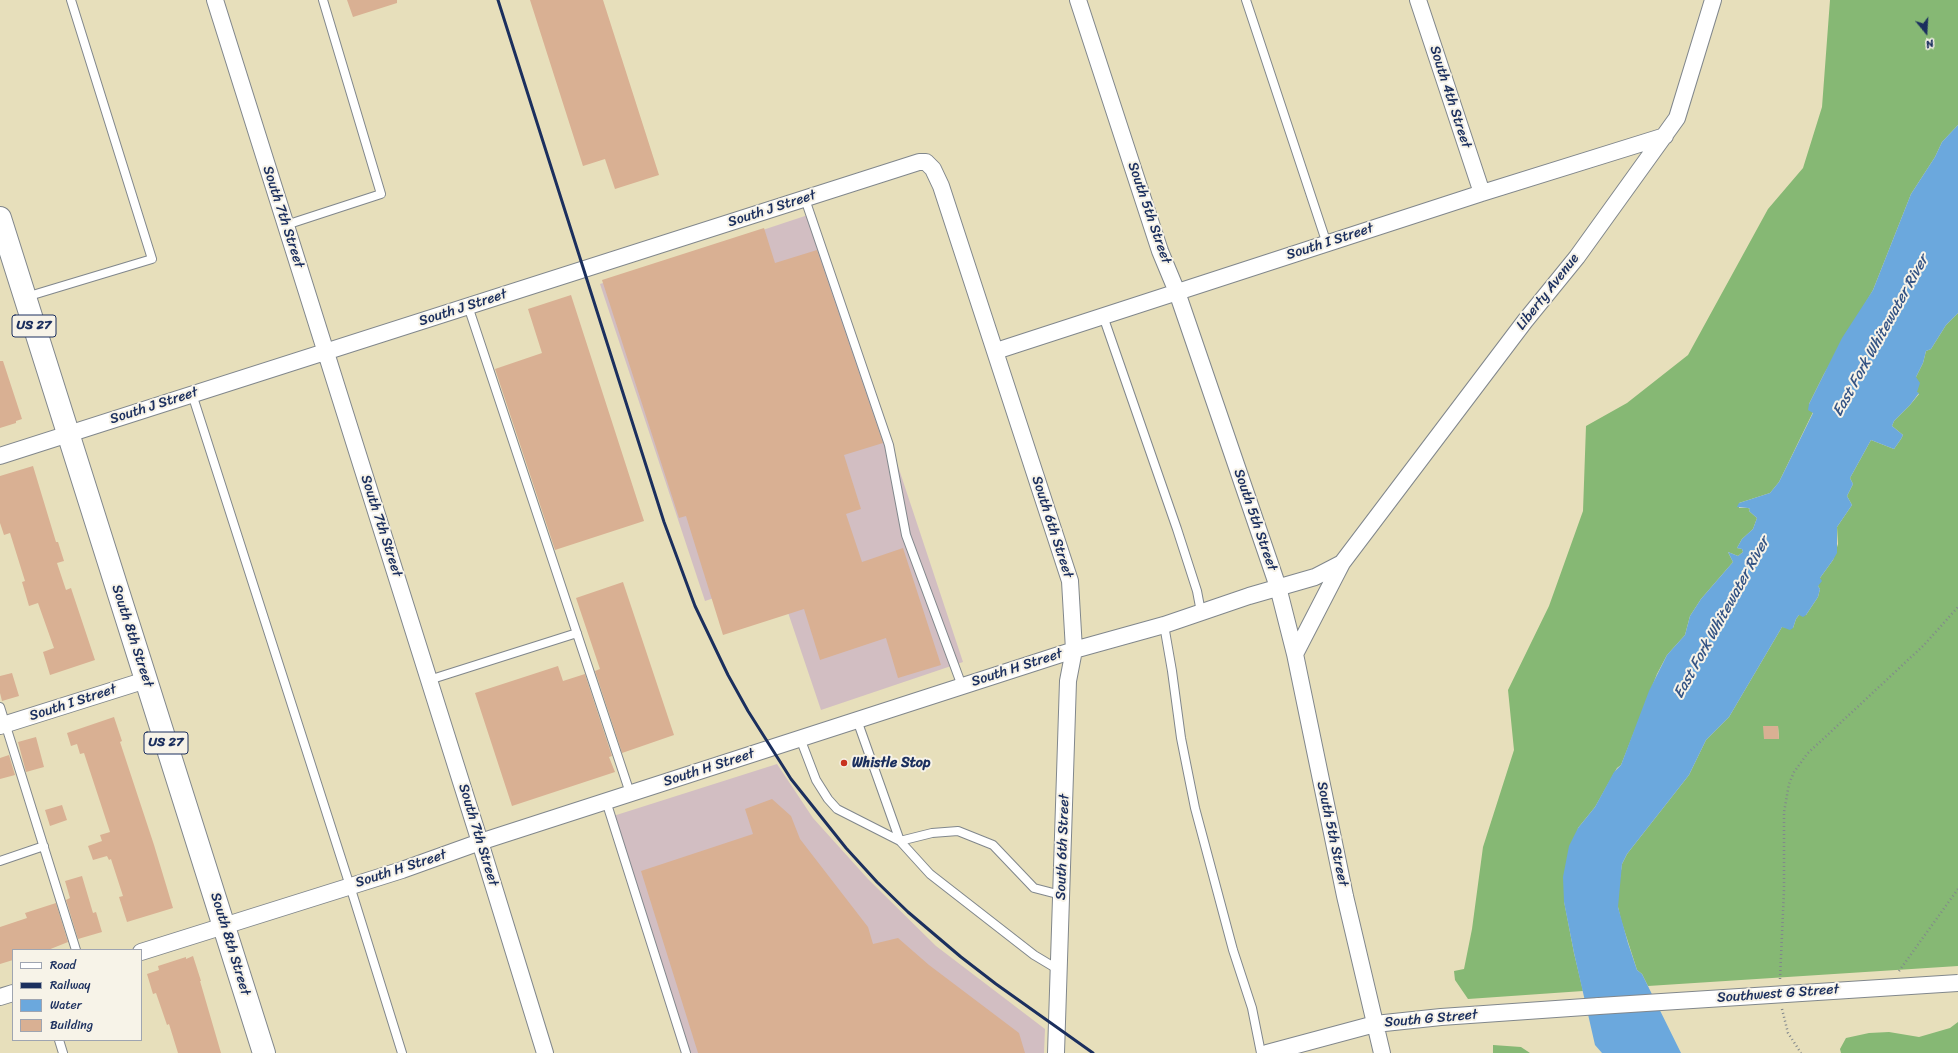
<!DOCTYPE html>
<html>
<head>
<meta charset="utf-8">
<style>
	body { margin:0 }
	#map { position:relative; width:1958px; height:1053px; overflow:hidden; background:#e7dfbb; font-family:Sriracha,sans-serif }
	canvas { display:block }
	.legend { position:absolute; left:12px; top:949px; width:130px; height:92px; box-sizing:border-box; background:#f7f3e8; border:1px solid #9fa5b1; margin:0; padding:5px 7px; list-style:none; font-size:12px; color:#1b2f5e }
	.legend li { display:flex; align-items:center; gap:8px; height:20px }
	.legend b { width:20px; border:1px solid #9fa5b1 }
	.north { position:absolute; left:1906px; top:12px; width:40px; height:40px; -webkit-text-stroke:3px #f7f3e8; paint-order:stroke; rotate:162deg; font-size:11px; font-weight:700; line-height:16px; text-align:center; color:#1b2f5e }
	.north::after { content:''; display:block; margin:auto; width:14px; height:18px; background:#1b2f5e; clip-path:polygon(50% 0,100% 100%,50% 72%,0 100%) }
</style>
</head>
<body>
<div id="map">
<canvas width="1958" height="1053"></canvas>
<ul class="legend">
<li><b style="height:5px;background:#fff"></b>Road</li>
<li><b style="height:5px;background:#1b2f5e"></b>Railway</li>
<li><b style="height:11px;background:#6ba8dd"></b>Water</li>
<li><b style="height:11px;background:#d9b093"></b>Building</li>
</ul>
<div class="north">N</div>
</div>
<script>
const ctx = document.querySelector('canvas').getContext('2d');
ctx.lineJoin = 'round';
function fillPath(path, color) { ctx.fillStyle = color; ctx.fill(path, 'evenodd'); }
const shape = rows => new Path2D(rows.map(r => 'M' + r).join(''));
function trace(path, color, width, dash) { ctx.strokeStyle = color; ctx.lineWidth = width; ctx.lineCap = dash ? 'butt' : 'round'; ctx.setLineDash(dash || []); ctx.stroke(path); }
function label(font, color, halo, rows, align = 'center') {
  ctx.font = font + ' Sriracha,sans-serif'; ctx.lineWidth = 4; ctx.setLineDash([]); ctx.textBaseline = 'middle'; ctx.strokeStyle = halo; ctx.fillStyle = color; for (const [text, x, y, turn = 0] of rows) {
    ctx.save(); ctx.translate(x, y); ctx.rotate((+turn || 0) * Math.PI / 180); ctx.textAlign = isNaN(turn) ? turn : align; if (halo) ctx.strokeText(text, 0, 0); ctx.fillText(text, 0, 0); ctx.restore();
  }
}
fillPath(shape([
	[814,213,963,662,821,710,776,577,705,601,600,284],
	[777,764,813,818,868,879,936,946,1045,1029,1044,1053,681,1053,607,818]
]), '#d2bec2');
fillPath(shape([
	[1830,0,1958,0,1958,125,1942,142,1935,157,1911,194,1873,290,1824,374,1809,404,1813,412,1779,482,1770,493,1739,503,1739,508,1748,508,1750,509,1749,511,1757,518,1753,529,1742,539,1737,548,1742,549,1743,552,1738,556,1728,552,1733,562,1701,599,1690,616,1685,635,1667,655,1657,674,1621,765,1617,768,1595,807,1578,828,1564,901,1574,953,1583,991,1468,999,1455,980,1454,971,1464,969,1472,929,1483,847,1514,750,1508,690,1549,606,1583,511,1586,426,1627,403,1688,355,1768,209,1803,168,1822,107],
	[1958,313,1958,966,1648,986,1642,974,1637,970,1621,920,1618,907,1618,891,1622,864,1627,854,1689,775,1706,740,1729,717,1782,627,1793,628,1796,619,1799,615,1806,615,1818,597,1820,589,1818,586,1820,578,1833,560,1838,544,1837,527,1852,505,1847,496,1853,484,1850,478,1871,440,1894,449,1901,439,1903,435,1892,426,1894,421,1910,405,1919,394,1916,392,1916,377,1923,363,1926,351,1931,349,1946,325],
	[1764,726,1778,726,1779,739,1764,739],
	[1958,1022,1958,1053,1841,1053,1840,1049,1846,1038,1869,1033,1889,1032,1919,1037,1950,1028],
	[1493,1045,1521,1047,1530,1053,1493,1053]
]), '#86b874');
fillPath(shape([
	[1958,125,1958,313,1946,325,1931,349,1926,351,1923,363,1916,377,1920,383,1917,392,1919,393,1910,405,1894,421,1892,426,1903,435,1901,439,1894,449,1871,440,1850,478,1853,484,1847,496,1852,505,1837,527,1837,553,1833,560,1820,578,1822,581,1818,586,1820,589,1818,597,1806,615,1803,617,1799,615,1796,619,1793,628,1790,630,1782,627,1729,717,1706,740,1689,775,1627,854,1622,864,1618,907,1628,943,1637,970,1642,974,1681,1053,1602,1053,1595,1045,1574,953,1564,902,1563,877,1569,846,1578,828,1595,807,1614,772,1621,765,1649,691,1667,655,1685,635,1690,616,1701,599,1733,562,1728,552,1738,556,1743,552,1742,549,1737,548,1742,539,1753,529,1757,518,1749,511,1750,509,1748,508,1737,507,1739,503,1770,493,1779,482,1813,413,1808,410,1809,404,1842,338,1873,290,1911,194,1935,157,1942,142]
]), '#6ba8dd');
fillPath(shape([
	[347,0,397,0,397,3,353,17],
	[530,0,603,0,659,175,615,189,605,159,583,166],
	[764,228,775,263,817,250,883,443,844,455,861,509,846,514,862,562,903,548,941,665,898,678,886,638,820,660,804,609,723,635,686,516,679,518,602,280],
	[571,295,644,521,555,550,495,369,542,353,528,309],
	[0,361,3,361,22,419,16,421,16,423,0,428],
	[33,466,56,542,58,542,64,561,57,563,66,590,71,588,95,660,50,675,43,652,54,648,38,603,29,606,22,582,25,581,10,533,4,535,0,523,0,476],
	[623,582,674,735,622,753,595,671,600,669,576,598],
	[558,666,563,681,585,674,612,756,609,757,615,772,512,806,475,693],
	[12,673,19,696,2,701,0,693,0,676],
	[114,717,122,741,120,742,154,845,173,908,127,922,119,897,123,896,111,859,109,860,107,856,93,860,88,846,102,841,100,835,110,832,84,753,80,754,77,744,71,746,67,733],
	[1763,726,1778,726,1779,739,1764,739],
	[36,737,44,767,26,772,18,742],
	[9,755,15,775,0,779,0,758],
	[772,799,791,816,800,839,868,927,873,944,898,938,929,965,1019,1033,1025,1053,698,1053,641,871,753,834,745,809],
	[62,805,67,820,50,826,45,810],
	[82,876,93,913,96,912,102,932,78,939,66,900,70,898,65,881],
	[56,903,68,942,48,950,13,950,13,960,0,964,0,927,27,918,25,913],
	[193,956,201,981,200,981,221,1053,178,1053,169,1024,167,1025,156,993,153,994,147,974,159,970,158,966,186,957,186,959]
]), '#d9b093');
const service = shape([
	[1246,0,1327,244],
	[805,199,889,445,906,535,962,686],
	[286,225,381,194,323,0],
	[26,297,152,259,71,0],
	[468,306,630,793],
	[1103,316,1177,529,1197,591,1201,612],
	[192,394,350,886,402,1053],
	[1164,625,1172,671,1181,738,1195,808,1233,950,1252,1008,1261,1053],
	[429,680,577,633],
	[0,707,76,950],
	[857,720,900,841,932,833,958,831,993,845,1034,888,1061,895],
	[800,738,816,780,828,799,837,809,900,841,930,874,1034,955,1059,970],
	[606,801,686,1053],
	[0,861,44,846],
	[59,1040,63,1053]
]);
const minor = shape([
	[215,0,480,842,545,1053],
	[1078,0,1160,251,1177,292,1278,587,1295,654,1345,896,1382,1053],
	[1418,0,1482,193],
	[996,351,1482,193,1665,136],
	[0,456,919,162,926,162,933,169,941,186,1070,581,1074,650,1068,681,1056,1053],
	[1295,654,1342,563],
	[0,726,146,680],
	[141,952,402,870,480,842,1074,650,1164,625,1249,596,1315,577,1342,563,1525,321,1577,257,1677,118,1713,0],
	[0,997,13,993],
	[1267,1053,1375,1024,1441,1017,1599,1006]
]);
const trunk = shape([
	[0,218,264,1053]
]);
trace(service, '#81878c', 10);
trace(minor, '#81878c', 18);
trace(trunk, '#81878c', 24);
trace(shape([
	[1899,971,1958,889],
	[1780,979,1784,890,1784,812,1789,784,1794,772,1807,754,1924,645,1958,607],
	[1782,1009,1788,1033,1801,1053]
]), '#81878c', 2.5, [1, 3]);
trace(service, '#fff', 8);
trace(minor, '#fff', 16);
trace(trunk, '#fff', 22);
trace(shape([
	[498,0,664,522,695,606,728,675,748,711,791,779,846,848,877,882,908,912,961,957,996,984,1093,1053]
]), '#1b2f5e', 3);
const minorBridge = shape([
	[1599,1006,1958,983]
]);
trace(minorBridge, '#81878c', 18, []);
trace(minorBridge, '#fff', 16);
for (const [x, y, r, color] of [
	[844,763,4,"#c8321e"]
]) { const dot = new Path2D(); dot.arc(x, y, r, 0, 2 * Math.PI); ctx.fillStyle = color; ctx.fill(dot); trace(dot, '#f7f3e8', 1.5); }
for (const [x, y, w] of [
	[34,326,44],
	[166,743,44]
]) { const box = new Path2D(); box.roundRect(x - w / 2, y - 11, w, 22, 3); ctx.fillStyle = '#f7f3e8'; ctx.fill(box); trace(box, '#1b2f5e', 1); }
label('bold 13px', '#1b2f5e', null, [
	["US 27",34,326],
	["US 27",166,743]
]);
label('14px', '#1b2f5e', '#f7f3e8', [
	["South 4th Street",1450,97,72],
	["South J Street",772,209,-18],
	["South 5th Street",1149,213,71],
	["South 7th Street",283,217,72],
	["South I Street",1330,242,-18],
	["Liberty Avenue",1548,292,-52],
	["South J Street",463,308,-18],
	["South J Street",154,406,-18],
	["South 5th Street",1255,520,71],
	["South 7th Street",381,526,72],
	["South 6th Street",1052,527,72],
	["South 8th Street",132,636,72],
	["South H Street",1017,668,-18],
	["South I Street",73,703,-18],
	["South H Street",709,768,-18],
	["South 5th Street",1332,834,78],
	["South 7th Street",478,835,73],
	["South 6th Street",1063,847,-88],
	["South H Street",401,869,-18],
	["South 8th Street",230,944,73],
	["Southwest G Street",1778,994,-4],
	["South G Street",1431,1019,-5]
]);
label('bold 14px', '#1b2f5e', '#f7f3e8', [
	["Whistle Stop",852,763]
], 'left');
label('italic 15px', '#335384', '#f7f3e8', [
	["East Fork Whitewater River",1881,336,-61],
	["East Fork Whitewater River",1722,618,-61]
]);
</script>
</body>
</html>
